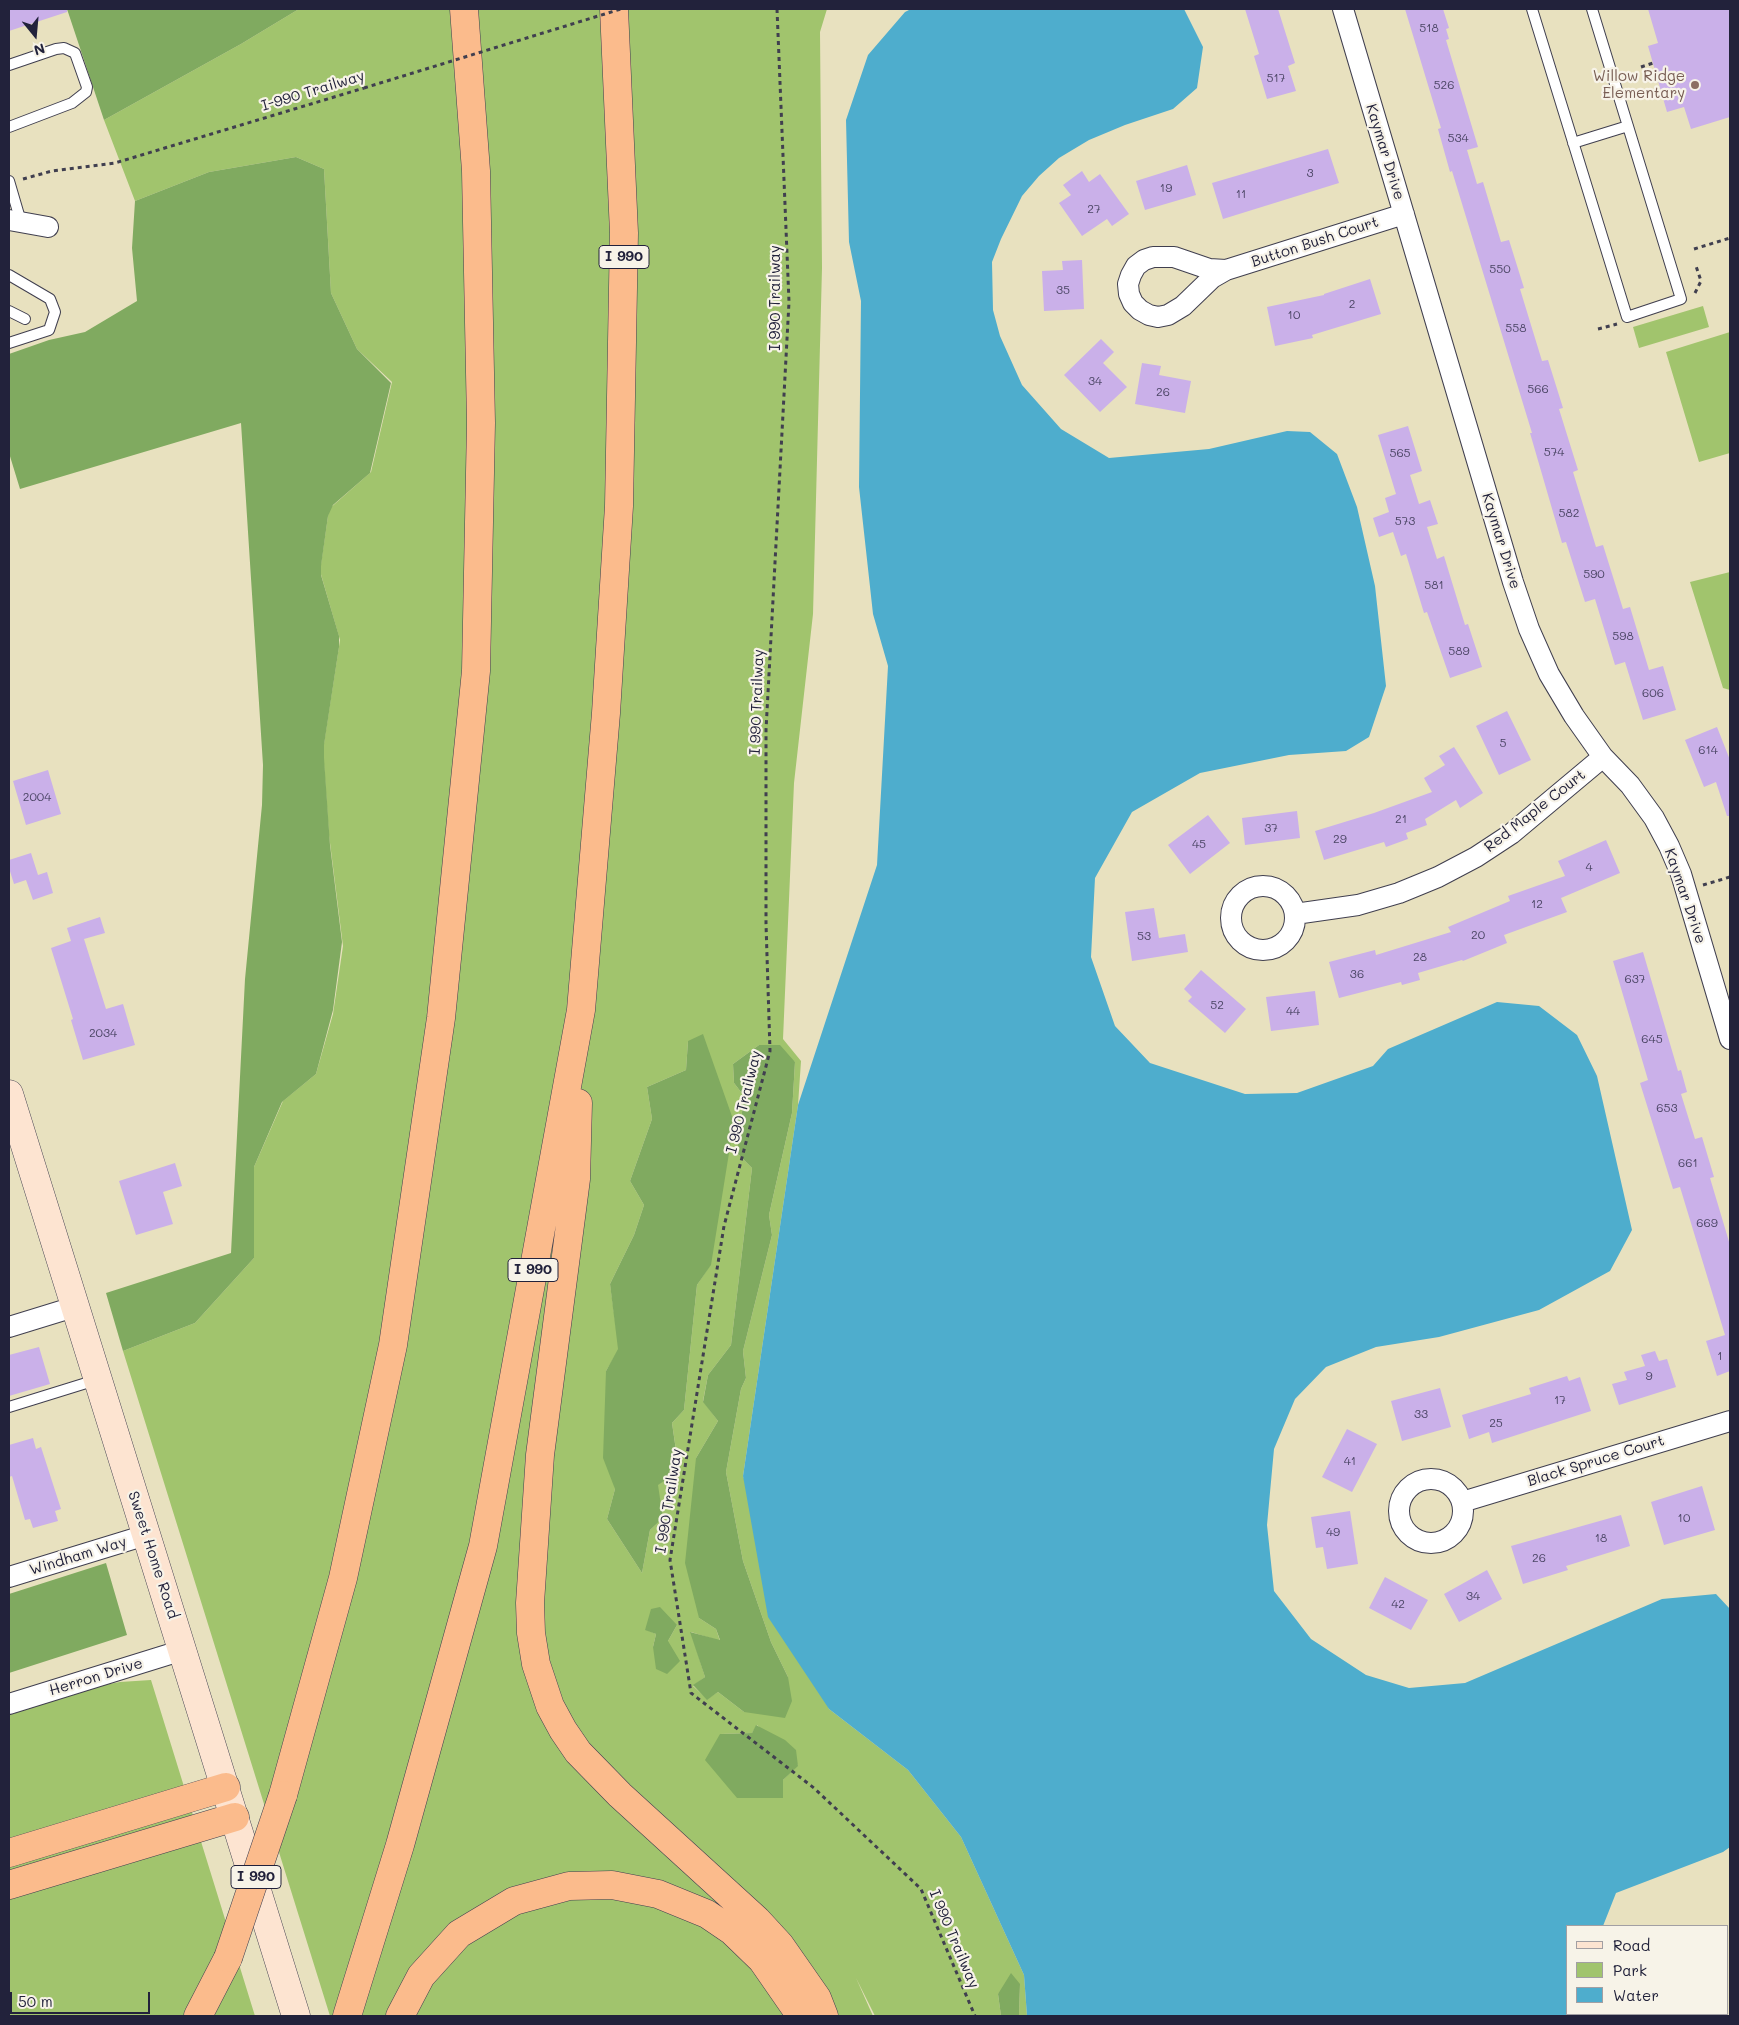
<!DOCTYPE html>
<html>
<head>
<meta charset="utf-8">
<style>
	body { margin:0 }
	#map { position:relative; width:1739px; height:2025px; overflow:hidden; background:#e8e1bf; font-family:Mali,sans-serif }
	canvas { display:block }
	.frame { position:absolute; inset:0; border:10px solid #22223b; pointer-events:none }
	.legend { position:absolute; left:1566px; top:1925px; width:162px; height:90px; box-sizing:border-box; background:#f7f3e8; border:1px solid #a29fa3; margin:0; padding:6px 9px; list-style:none; font-size:15px; color:#22223b }
	.legend li { display:flex; align-items:center; gap:10px; height:25px }
	.legend b { width:25px; border:1px solid #a29fa3 }
	.north { position:absolute; left:10px; top:10px; width:50px; height:50px; -webkit-text-stroke:4px #f7f3e8; paint-order:stroke; rotate:163deg; font-size:14px; font-weight:700; line-height:20px; text-align:center; color:#22223b }
	.north::after { content:''; display:block; margin:auto; width:18px; height:22px; background:#22223b; clip-path:polygon(50% 0,100% 100%,50% 72%,0 100%) }
	.scale { position:absolute; left:10px; top:1992px; width:140px; height:22px; box-sizing:border-box; border:2px solid #22223b; border-top:0; padding-left:6px; font-size:15px; line-height:18px; white-space:nowrap; color:#22223b; -webkit-text-stroke:4px #f7f3e8; paint-order:stroke }
</style>
</head>
<body>
<div id="map">
<canvas width="1739" height="2025"></canvas>
<div class="frame"></div>
<ul class="legend">
<li><b style="height:6px;background:#fde4d1"></b>Road</li>
<li><b style="height:14px;background:#a1c46d"></b>Park</li>
<li><b style="height:14px;background:#4eadcd"></b>Water</li>
</ul>
<div class="north">N</div>
<div class="scale">50 m</div>
</div>
<script>
const ctx = document.querySelector('canvas').getContext('2d');
ctx.lineJoin = 'round';
function fillPath(path, color) { ctx.fillStyle = color; ctx.fill(path, 'evenodd'); }
const shape = rows => new Path2D(rows.map(r => 'M' + r).join(''));
function trace(path, color, width, dash) { ctx.strokeStyle = color; ctx.lineWidth = width; ctx.lineCap = dash ? 'butt' : 'round'; ctx.setLineDash(dash || []); ctx.stroke(path); }
function label(font, color, halo, rows, align = 'center') {
  ctx.font = font + ' Mali,sans-serif'; ctx.lineWidth = 4.5; ctx.setLineDash([]); ctx.textBaseline = 'middle'; ctx.strokeStyle = halo; ctx.fillStyle = color; for (const [text, x, y, turn = 0] of rows) {
    ctx.save(); ctx.translate(x, y); ctx.rotate((+turn || 0) * Math.PI / 180); ctx.textAlign = isNaN(turn) ? turn : align; if (halo) ctx.strokeText(text, 0, 0); ctx.fillText(text, 0, 0); ctx.restore();
  }
}
fillPath(shape([
	[299,9,827,9,820,32,822,268,813,614,794,783,783,1039,801,1061,798,1105,743,1476,829,1709,908,1770,961,1837,1024,1975,1027,2016,1019,2016,1020,1984,998,1994,1001,2016,875,2016,856,1978,873,2016,330,2016,123,1351,195,1323,254,1258,254,1167,283,1101,316,1074,333,1014,343,946,329,835,323,750,340,640,320,571,329,509,371,472,392,382,357,349,331,293,324,169,296,157,209,172,135,201,104,120,241,44],
	[688,1041,711,1264,697,1285,684,1410,672,1423,679,1470,657,1485,663,1518,650,1530,642,1573,607,1519,615,1489,606,1371,619,1349,610,1284,634,1235,644,1205,630,1181,652,1119,647,1087,686,1070],
	[759,1045,795,1062,792,1113,769,1215,772,1235,743,1351,746,1378,741,1389,726,1472,743,1561,771,1642,788,1677,744,1712,718,1692,707,1699,693,1686,705,1677,691,1632,720,1641,716,1629,699,1618,696,1458,718,1421,703,1401,708,1375,731,1345,752,1168,737,1153,744,1096,734,1083,733,1064],
	[677,1625,668,1641,653,1647,656,1634,645,1629],
	[757,1725,798,1765,783,1780,720,1734,752,1733],
	[1703,306,1709,327,1639,348,1633,327],
	[1730,332,1730,453,1699,462,1666,352],
	[1730,572,1730,690,1723,688,1690,582],
	[151,1680,255,2016,9,2016,9,1715,104,1685,120,1682]
]), '#a1c46d');
fillPath(shape([
	[67,9,299,9,241,44,104,120],
	[296,157,324,169,331,293,357,349,391,383,370,473,333,505,328,516,321,566,321,575,339,636,339,647,324,745,324,758,330,845,342,942,333,1010,316,1074,282,1102,254,1167,254,1258,195,1323,123,1351,106,1293,231,1253,245,979,262,805,263,765,241,423,20,489,9,453,9,354,49,340,85,332,137,301,132,248,135,201,209,172],
	[703,1034,734,1122,711,1265,697,1285,684,1410,672,1423,679,1471,658,1485,663,1518,650,1530,642,1573,607,1519,615,1489,603,1458,606,1371,618,1349,610,1284,634,1235,644,1205,630,1181,652,1119,647,1087,686,1070,688,1041],
	[759,1045,780,1045,795,1062,792,1113,769,1215,772,1235,743,1351,746,1378,741,1389,726,1472,743,1561,771,1642,788,1677,792,1701,785,1718,744,1712,718,1692,707,1700,693,1685,705,1677,690,1632,720,1640,716,1629,699,1618,685,1563,696,1458,718,1421,703,1402,708,1375,731,1345,752,1168,737,1153,744,1096,734,1083,733,1064],
	[106,1563,127,1635,9,1673,9,1594],
	[660,1607,677,1625,668,1641,680,1661,667,1674,656,1669,653,1647,656,1634,645,1630,651,1609],
	[756,1725,785,1740,796,1750,798,1766,783,1780,783,1798,737,1798,705,1760,720,1734,752,1733],
	[1011,1973,1020,1984,1019,2016,1001,2016,998,1994]
]), '#80aa60');
fillPath(shape([
	[911,9,1184,9,1203,47,1197,88,1173,109,1125,125,1089,140,1059,158,1039,176,1022,196,1001,239,992,262,993,310,1000,336,1022,385,1061,429,1109,458,1209,449,1287,431,1310,432,1337,454,1357,507,1375,586,1386,686,1369,737,1346,751,1289,755,1200,773,1132,812,1095,878,1091,957,1115,1026,1150,1063,1245,1094,1297,1093,1373,1066,1388,1049,1497,1002,1539,1006,1577,1035,1597,1076,1632,1230,1610,1271,1539,1310,1439,1337,1376,1347,1326,1367,1295,1399,1274,1449,1267,1525,1274,1591,1311,1639,1366,1675,1409,1688,1465,1683,1662,1599,1716,1594,1730,1609,1730,1847,1723,1852,1616,1893,1603,1926,1568,1926,1568,2014,1618,2014,1619,2016,1027,2016,1024,1975,961,1837,908,1770,829,1709,768,1617,743,1476,798,1105,877,865,888,666,873,614,859,487,861,301,849,242,846,120,868,55,905,12]
]), '#4eadcd');
fillPath(shape([
	[9,9,67,9,67,12,9,31],
	[1245,9,1278,9,1295,63,1288,66,1296,91,1267,99,1254,56,1259,54],
	[1405,9,1443,9,1449,28,1446,29,1449,39,1446,40,1478,147,1467,150,1477,184,1483,182,1501,242,1509,240,1524,288,1520,289,1542,361,1548,360,1563,408,1559,409,1578,470,1573,472,1596,547,1603,545,1623,609,1630,607,1649,670,1663,666,1676,710,1643,720,1625,662,1615,665,1595,599,1585,602,1566,542,1562,543,1530,433,1532,433,1452,171,1450,172,1438,129,1441,128],
	[1648,9,1730,9,1730,117,1691,129,1684,107,1667,112,1648,46,1658,43],
	[1328,149,1339,183,1223,219,1212,183],
	[1187,165,1196,195,1145,210,1136,181],
	[1082,171,1089,182,1100,174,1129,214,1112,226,1107,219,1082,236,1059,203,1071,195,1063,185],
	[1082,260,1084,309,1044,311,1042,271,1063,270,1062,261],
	[1370,279,1381,314,1312,335,1313,338,1275,346,1267,307,1324,295,1324,294],
	[1101,339,1114,352,1103,363,1127,387,1100,412,1064,375],
	[1142,363,1161,366,1159,375,1191,381,1185,413,1135,404],
	[1408,426,1422,471,1410,475,1419,504,1430,500,1438,524,1427,527,1437,559,1444,556,1465,625,1468,624,1482,667,1450,678,1427,612,1424,613,1406,554,1401,556,1393,532,1379,537,1373,518,1389,512,1385,498,1396,494,1378,435],
	[1507,711,1531,760,1499,775,1476,726],
	[1717,727,1730,760,1730,816,1727,816,1716,782,1704,787,1685,740],
	[1454,747,1483,793,1460,808,1456,800,1425,819,1427,825,1406,833,1408,839,1386,847,1384,842,1324,860,1315,831,1374,813,1432,792,1424,778,1445,765,1439,756],
	[48,770,61,814,26,825,13,781],
	[1297,811,1300,838,1245,845,1242,818],
	[1208,815,1230,843,1190,874,1168,845],
	[1606,840,1620,873,1561,898,1567,912,1504,935,1507,943,1463,961,1462,960,1418,973,1420,980,1402,985,1401,982,1339,998,1329,962,1375,950,1376,955,1451,932,1448,927,1510,901,1508,896,1565,876,1558,861],
	[31,853,38,875,47,872,53,893,33,900,26,880,14,884,9,868,9,860],
	[1154,908,1159,938,1185,934,1188,952,1132,961,1125,912],
	[100,917,105,933,84,939,106,1009,123,1004,135,1045,83,1060,71,1020,73,1019,51,948,71,941,67,928],
	[1643,952,1678,1071,1681,1070,1687,1092,1681,1094,1695,1139,1702,1137,1714,1177,1710,1178,1730,1245,1730,1371,1717,1376,1706,1341,1725,1335,1680,1187,1673,1189,1640,1083,1648,1080,1613,961],
	[1201,970,1246,1009,1225,1033,1188,1001,1192,997,1184,989],
	[1315,991,1319,1025,1271,1031,1266,997],
	[175,1163,182,1186,163,1192,173,1224,136,1235,119,1181],
	[39,1347,50,1384,9,1396,9,1355],
	[1655,1351,1659,1361,1667,1359,1676,1387,1619,1405,1612,1384,1627,1380,1624,1372,1645,1366,1641,1355],
	[1567,1376,1569,1381,1580,1377,1591,1411,1492,1443,1489,1432,1469,1439,1462,1415,1531,1394,1529,1388],
	[1440,1388,1451,1427,1402,1441,1391,1401],
	[1347,1429,1377,1444,1352,1492,1322,1477],
	[33,1438,36,1449,41,1447,61,1509,55,1511,58,1521,33,1528,30,1519,25,1520,12,1476,9,1477,9,1445],
	[1702,1486,1715,1530,1664,1545,1651,1502],
	[1350,1511,1358,1564,1327,1569,1323,1547,1316,1548,1311,1517],
	[1621,1515,1630,1546,1566,1566,1568,1570,1523,1584,1511,1546],
	[1487,1570,1502,1599,1459,1622,1444,1594],
	[1385,1577,1428,1600,1411,1630,1369,1608]
]), '#cab0e9');
const lane = shape([
	[1532,9,1627,317,1681,299,1592,9],
	[9,65,56,49,64,48,75,53,87,87,86,92,72,103,9,127],
	[1573,143,1628,126],
	[9,181,21,222],
	[9,275,50,299,55,312,49,330,9,343],
	[9,311,25,319],
	[9,1407,96,1380]
]);
const street = shape([
	[1343,9,1513,582,1529,629,1549,674,1574,716,1603,757,1630,785,1654,818,1669,846,1681,874,1730,1039],
	[9,220,48,227],
	[1226,270,1212,278,1183,306,1168,315,1158,317,1149,315,1140,310,1133,303,1129,294,1128,284,1131,275,1136,266,1144,260,1153,257,1174,257,1209,269,1226,270,1404,214],
	'1231 918a32 32 0 1 1 64 0a32 32 0 1 1-64 0Z',
	[1295,914,1358,905,1399,893,1438,877,1476,857,1511,834,1603,757],
	[9,1327,74,1307],
	'1399 1511a32 32 0 1 1 64 0a32 32 0 1 1-64 0Z',
	[1462,1502,1730,1421],
	[9,1577,146,1535],
	[9,1704,183,1650]
]);
const secondary = shape([
	[9,1094,296,2016]
]);
const highway = shape([
	[578,1103,576,1179,540,1455,530,1603,531,1633,536,1664,550,1706,563,1730,578,1752,620,1795,757,1920,780,1945,817,1998,824,2016],
	[283,1795,343,1578,393,1345,441,1018,476,671,481,423,476,171,464,9],
	[9,1853,226,1787],
	[9,1885,235,1817],
	[198,2016,228,1958],
	[347,2016,400,1845,483,1546,581,1010,606,713,619,506,624,233,614,9],
	[400,2016,421,1976,459,1934,514,1901,569,1886,612,1885,658,1894,707,1914,732,1931,762,1960,796,2009,799,2016]
]);
trace(lane, '#403f4f', 12);
trace(street, '#403f4f', 22);
trace(secondary, '#403f4f', 29);
trace(highway, '#403f4f', 29);
trace(shape([
	[777,9,789,302,766,730,766,924,770,1051,724,1226,670,1560,691,1693,814,1788,921,1889,975,2016],
	[1641,67,1653,63],
	[23,179,52,171,115,163,364,88],
	[1694,249,1730,238],
	[1695,293,1701,281,1696,266],
	[1598,329,1617,324],
	[1703,885,1730,877]
]), '#403f4f', 3, [4, 4]);
trace(lane, '#fff', 10);
trace(street, '#fff', 20);
trace(secondary, '#fde4d1', 28);
trace(highway, '#fbbb8c', 28);
const highwayBridge = shape([
	[228,1958,283,1795]
]);
trace(highwayBridge, '#403f4f', 29, []);
trace(shape([
	[364,88,621,9]
]), '#403f4f', 3, [4, 4]);
trace(highwayBridge, '#fbbb8c', 28);
for (const [x, y, r, color] of [
	[1695,85,5,"#8d6e63"]
]) { const dot = new Path2D(); dot.arc(x, y, r, 0, 2 * Math.PI); ctx.fillStyle = color; ctx.fill(dot); trace(dot, '#f7f3e8', 2); }
label('12px', '#4c4666', null, [
	["518",1429,28],
	["517",1276,78],
	["526",1444,85],
	["534",1458,138],
	["3",1310,173],
	["19",1166,188],
	["11",1241,194],
	["27",1094,209],
	["550",1500,269],
	["35",1063,290],
	["2",1352,304],
	["10",1294,315],
	["558",1516,328],
	["34",1095,381],
	["566",1538,389],
	["26",1163,392],
	["574",1554,452],
	["565",1400,453],
	["582",1569,513],
	["573",1405,521],
	["590",1594,574],
	["581",1434,585],
	["598",1623,636],
	["589",1459,651],
	["606",1653,693],
	["5",1503,743],
	["614",1708,750],
	["2004",37,797],
	["21",1401,819],
	["37",1271,828],
	["29",1340,839],
	["45",1199,844],
	["4",1589,867],
	["12",1537,904],
	["20",1478,935],
	["53",1144,936],
	["28",1420,957],
	["36",1357,974],
	["637",1635,979],
	["52",1217,1005],
	["44",1293,1011],
	["2034",103,1033],
	["645",1652,1039],
	["653",1667,1108],
	["661",1688,1163],
	["669",1707,1223],
	["1",1720,1356],
	["9",1649,1376],
	["17",1560,1400],
	["33",1421,1414],
	["25",1496,1423],
	["41",1350,1461],
	["10",1684,1518],
	["49",1333,1532],
	["18",1601,1538],
	["26",1539,1558],
	["34",1473,1596],
	["42",1398,1604]
]);
for (const [x, y, w] of [
	[624,257,50],
	[533,1270,50],
	[256,1877,50]
]) { const box = new Path2D(); box.roundRect(x - w / 2, y - 11.5, w, 23, 4); ctx.fillStyle = '#f7f3e8'; ctx.fill(box); trace(box, '#22223b', 1); }
label('bold 14px', '#22223b', null, [
	["I 990",624,257],
	["I 990",533,1270],
	["I 990",256,1877]
]);
label('15px', '#785e54', '#f7f3e8', [
	["Willow Ridge",1685,76],
	["Elementary",1685,93]
], 'right');
label('15px', '#22223b', '#f7f3e8', [
	["I-990 Trailway",313,91,-17],
	["Kaymar Drive",1385,152,73],
	["Button Bush Court",1315,242,-18],
	["I 990 Trailway",775,298,-90],
	["Kaymar Drive",1501,541,73],
	["I 990 Trailway",757,702,-88],
	["Red Maple Court",1535,811,-38],
	["Kaymar Drive",1685,896,71],
	["I 990 Trailway",744,1102,-76],
	["Black Spruce Court",1596,1461,-17],
	["I 990 Trailway",669,1501,-81],
	["Sweet Home Road",153,1555,72],
	["Windham Way",78,1556,-17],
	["Herron Drive",96,1677,-17],
	["I 990 Trailway",954,1939,67]
]);
</script>
</body>
</html>
